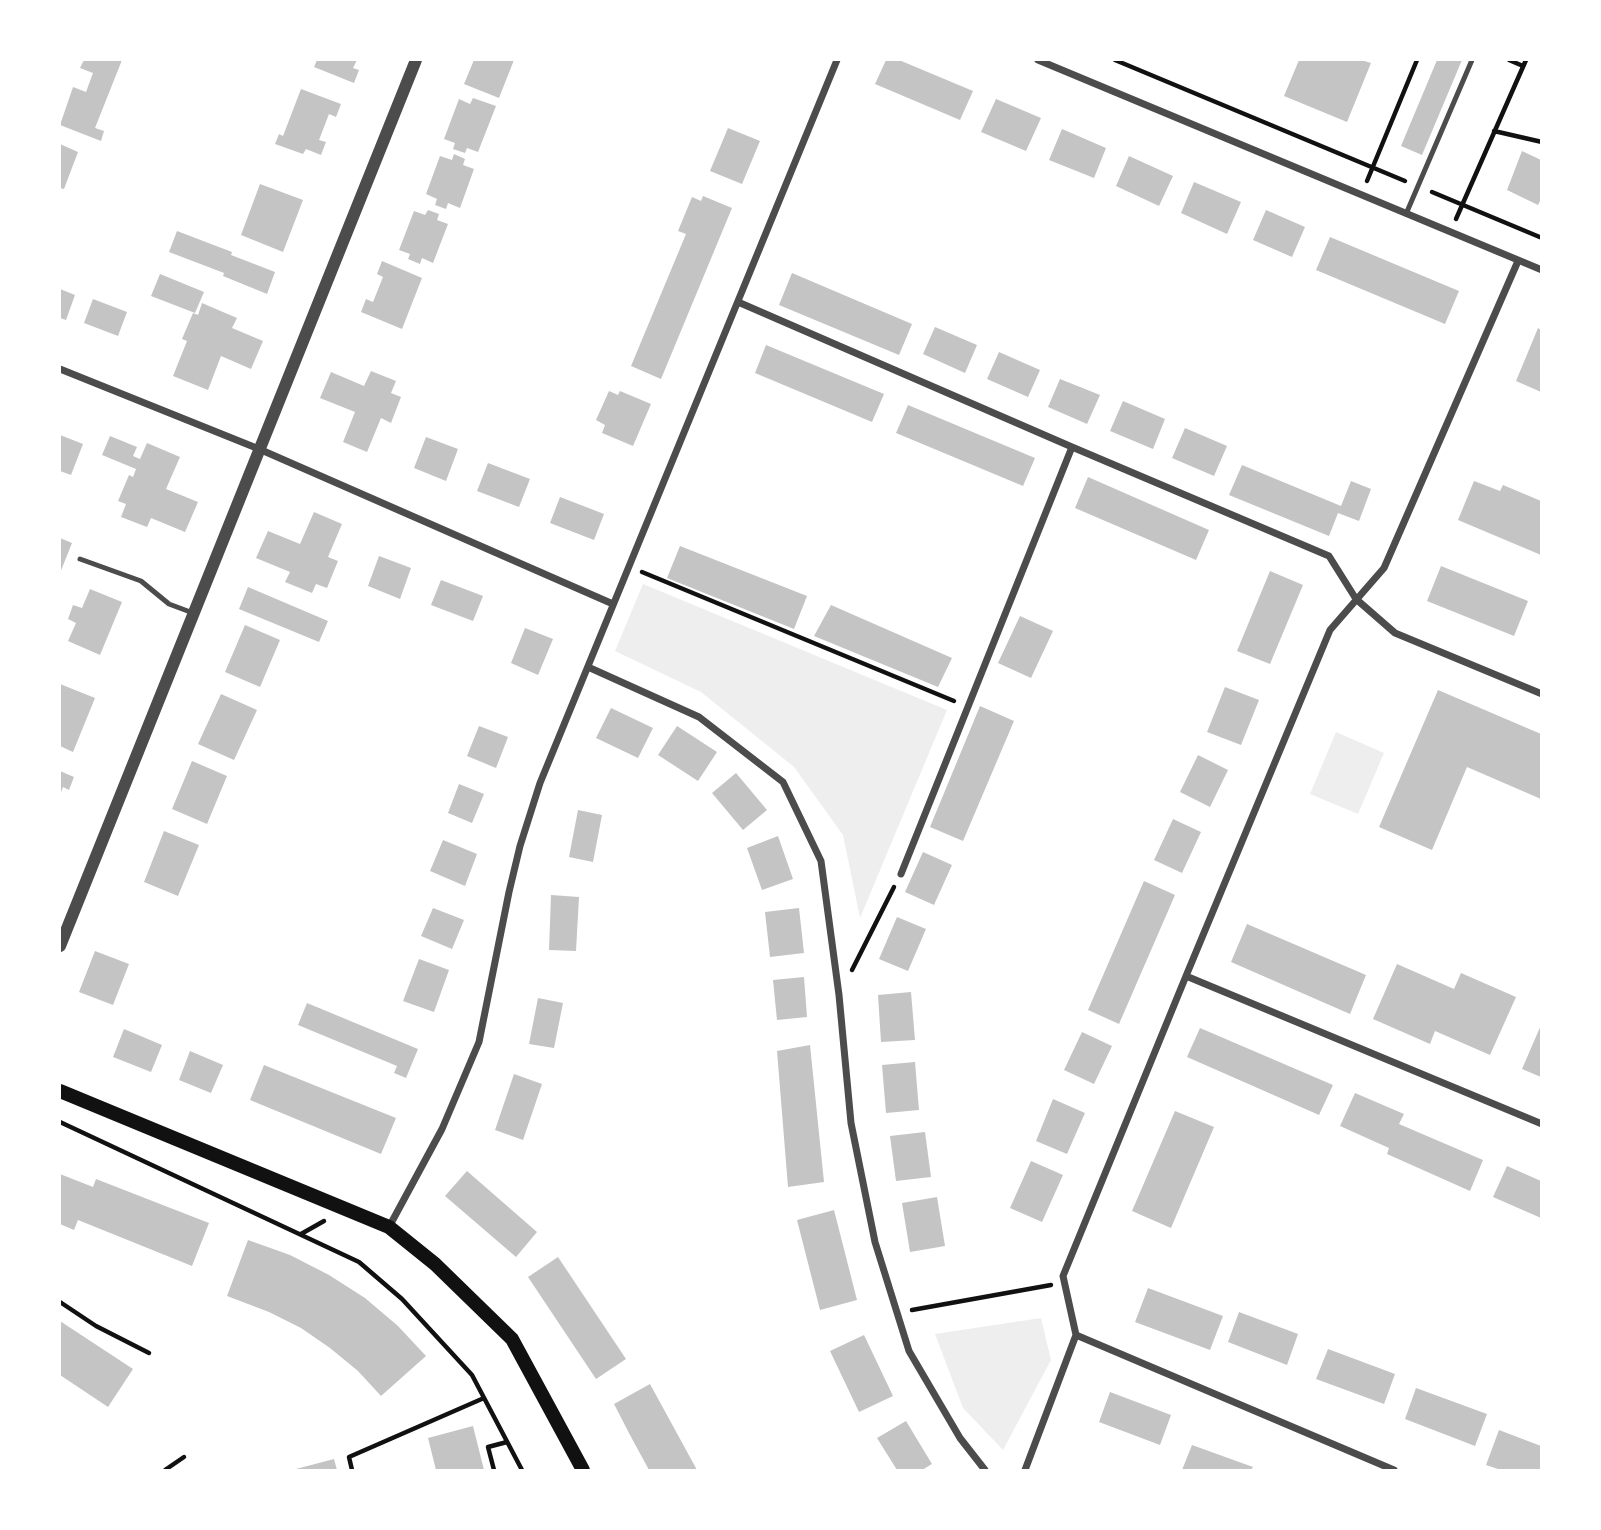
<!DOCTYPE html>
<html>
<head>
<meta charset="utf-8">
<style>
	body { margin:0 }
	#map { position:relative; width:1601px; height:1530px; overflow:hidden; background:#fff; font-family:Raleway,sans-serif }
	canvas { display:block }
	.frame { position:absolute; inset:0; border:61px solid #fff; pointer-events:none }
</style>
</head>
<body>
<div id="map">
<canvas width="1601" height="1530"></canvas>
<div class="frame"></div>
</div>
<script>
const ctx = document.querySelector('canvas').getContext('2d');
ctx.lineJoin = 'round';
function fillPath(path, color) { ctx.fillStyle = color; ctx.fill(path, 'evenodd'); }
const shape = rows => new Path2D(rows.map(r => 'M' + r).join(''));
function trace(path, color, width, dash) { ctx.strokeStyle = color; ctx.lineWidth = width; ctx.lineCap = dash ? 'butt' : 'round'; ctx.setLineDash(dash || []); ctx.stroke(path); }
fillPath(shape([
	[643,584,947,710,860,918,843,835,794,767,701,692,615,651],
	[1336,732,1384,753,1358,814,1310,794],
	[1041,1318,1051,1360,1003,1450,963,1408,935,1334]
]), '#eee');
fillPath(shape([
	[84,60,122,60,95,128,104,131,101,141,60,125,73,87,86,92,93,73,80,68],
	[317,60,357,60,353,68,359,70,354,83,314,67],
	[474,60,514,60,499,98,464,84],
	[886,60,899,60,973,91,960,120,875,84],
	[1299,60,1361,60,1371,63,1347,122,1284,96],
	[1437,60,1462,60,1422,155,1401,146],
	[301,89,341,104,336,117,329,114,319,140,326,142,321,155,306,149,303,154,275,144,279,134,283,136],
	[473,98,496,106,478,152,467,148,465,153,453,149,455,143,444,139,459,99,470,104],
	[996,99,1041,118,1026,151,981,132],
	[728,128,760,141,742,184,710,171],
	[1062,129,1106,148,1094,178,1049,160],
	[60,144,78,152,64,189,60,188],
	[1522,151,1541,160,1541,199,1538,205,1507,190],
	[454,154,465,159,463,165,474,169,460,208,448,203,446,209,435,205,437,199,426,194,440,156,452,160],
	[1129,156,1173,176,1159,206,1116,186],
	[1194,182,1241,202,1227,234,1181,213],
	[260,184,303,200,283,252,241,235],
	[703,196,732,208,661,379,631,366,686,234,678,231,692,197,701,201],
	[428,210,439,214,437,220,448,224,433,263,422,258,420,264,408,259,410,254,399,250,414,211,425,215],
	[1266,210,1305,227,1292,257,1253,240],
	[177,231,232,252,231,255,275,272,267,294,223,276,224,273,169,252],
	[1330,237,1459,291,1445,324,1316,270],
	[382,261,422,278,402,329,361,312,366,299,373,302,383,277,377,274],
	[792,273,912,324,899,355,779,305],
	[160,274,204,292,195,313,151,296],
	[60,289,75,295,66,320,60,318],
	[93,299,127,312,118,336,84,323],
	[202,303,237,318,232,328,263,341,251,369,221,356,208,390,173,376,187,341,182,339,193,313,198,315],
	[935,327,977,345,965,373,923,354],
	[1538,328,1541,330,1541,392,1516,381],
	[766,345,884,394,872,422,755,373],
	[999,352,1040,370,1028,397,987,379],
	[371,371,396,381,391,393,401,397,391,423,381,418,367,452,343,442,355,412,320,398,331,372,364,386],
	[1060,379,1100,395,1087,424,1048,407],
	[609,391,618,395,620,391,651,404,633,446,602,433,605,425,596,420],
	[1123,401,1165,419,1153,449,1110,431],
	[908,405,1035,458,1023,486,896,433],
	[1185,428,1227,446,1214,476,1172,458],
	[60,435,83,444,71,475,60,471],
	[110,436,137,447,133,456,140,459,147,443,180,457,166,489,198,502,185,532,151,518,147,527,121,517,126,504,118,501,129,475,133,477,136,469,102,455],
	[426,437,458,449,446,481,414,468],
	[488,463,530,479,519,507,477,491],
	[1242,465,1341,506,1351,481,1371,489,1359,521,1338,513,1329,536,1229,495],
	[1088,477,1209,530,1196,560,1075,508],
	[1474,481,1500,491,1503,485,1541,501,1541,555,1458,520],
	[560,497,604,514,594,540,550,523],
	[314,512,342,524,328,557,338,561,327,588,316,584,312,593,285,582,290,572,256,558,268,531,300,544],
	[60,538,72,543,60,573],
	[680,546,807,596,794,629,667,578],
	[379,556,411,568,400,599,368,586],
	[1441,566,1528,601,1514,636,1427,601],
	[1270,571,1303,585,1270,664,1237,651],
	[441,580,483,596,473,621,431,605],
	[248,587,328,621,319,642,239,609],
	[90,589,122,602,100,655,68,641,76,623,68,619,73,605,82,608],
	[831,605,952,658,938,687,814,636],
	[1020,616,1053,631,1031,678,998,663],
	[245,625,280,640,260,687,225,672],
	[525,628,553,639,538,675,511,663],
	[60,684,95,698,73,752,60,746],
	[1225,687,1259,700,1241,745,1207,732],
	[1438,690,1541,734,1541,799,1467,767,1432,850,1379,827],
	[221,694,257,710,234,760,198,744],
	[980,706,1014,721,963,841,930,827],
	[611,708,653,728,638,758,596,738],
	[479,726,508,737,496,768,467,756],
	[677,726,717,752,698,781,658,755],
	[1198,755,1228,770,1210,807,1180,792],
	[192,761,227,776,207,824,172,809],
	[60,771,74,777,69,790,63,787,60,795],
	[736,773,767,810,743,830,712,793],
	[459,784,484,794,472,823,448,813],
	[578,810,602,815,593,862,569,857],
	[1173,819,1201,832,1182,873,1154,860],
	[164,831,199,845,178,896,144,882],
	[778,836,793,879,762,890,747,848],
	[443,840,477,854,465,886,430,871],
	[923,852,952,865,934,905,905,892],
	[1144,881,1175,895,1119,1024,1088,1010],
	[551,895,579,897,576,951,549,950],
	[433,908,464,920,452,949,421,936],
	[799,908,804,953,770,957,765,912],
	[897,917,926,929,908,971,879,959],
	[1247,924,1366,975,1350,1014,1231,962],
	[95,951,129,964,113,1005,79,992],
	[419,959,449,970,434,1012,403,1001],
	[1397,964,1454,989,1461,973,1516,997,1490,1055,1435,1031,1430,1044,1373,1019],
	[804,977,807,1017,777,1020,773,980],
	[911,992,915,1040,881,1042,878,995],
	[538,998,563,1003,554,1048,529,1044],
	[307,1003,418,1049,406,1078,394,1073,397,1066,298,1025],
	[1541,1025,1541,1077,1522,1069],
	[1200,1028,1333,1085,1319,1115,1187,1057],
	[124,1029,162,1045,151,1072,113,1057],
	[1082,1032,1112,1046,1094,1084,1064,1070],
	[810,1045,824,1182,788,1187,777,1051],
	[190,1051,223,1065,211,1093,179,1080],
	[915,1062,919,1110,886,1113,882,1065],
	[264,1065,396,1118,381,1154,250,1100],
	[514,1074,542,1084,523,1140,495,1130],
	[1355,1093,1404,1114,1399,1124,1483,1160,1470,1191,1387,1154,1389,1148,1340,1126],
	[1053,1099,1085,1113,1067,1154,1036,1141],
	[1175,1111,1214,1127,1171,1228,1132,1211],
	[925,1132,931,1177,896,1181,890,1136],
	[1031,1161,1063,1175,1042,1222,1010,1208],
	[1507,1166,1541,1181,1541,1218,1493,1197],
	[467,1171,537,1232,516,1257,445,1196],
	[60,1174,93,1187,96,1179,209,1223,192,1266,78,1220,74,1230,60,1224],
	[937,1197,945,1246,910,1252,902,1203],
	[834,1210,857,1300,820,1310,797,1220],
	[248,1240,290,1255,329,1275,365,1298,398,1326,426,1356,381,1396,358,1371,330,1348,301,1328,269,1312,227,1296],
	[558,1257,626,1359,596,1379,528,1277],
	[1148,1288,1223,1316,1210,1350,1135,1322],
	[1239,1312,1298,1334,1287,1365,1228,1342],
	[60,1321,133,1369,108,1407,60,1375],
	[864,1335,893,1396,859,1412,830,1351],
	[1328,1349,1395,1374,1384,1404,1316,1379],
	[650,1384,697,1470,649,1470,630,1435,614,1404],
	[1416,1388,1487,1414,1475,1446,1405,1419],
	[1110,1392,1171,1415,1160,1445,1099,1422],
	[906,1421,932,1464,922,1470,897,1470,877,1438],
	[473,1426,484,1470,436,1470,428,1438],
	[1499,1430,1541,1446,1541,1470,1501,1470,1486,1465],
	[1192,1445,1253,1467,1251,1470,1182,1470],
	[334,1459,337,1470,292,1470]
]), '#c4c4c4');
trace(shape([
	[1115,60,1405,181],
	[1509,60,1523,66],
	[1494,131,1542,142],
	[1367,181,1417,60],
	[1432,192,1542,238],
	[1456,219,1526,60],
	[642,572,954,701],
	[852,970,894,887],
	[60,1122,359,1262,402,1299,472,1375,522,1470],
	[301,1234,324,1221],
	[60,1302,96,1326,149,1353],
	[912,1310,1051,1285],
	[165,1470,184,1457],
	[352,1470,349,1457,484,1398],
	[494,1470,488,1447,507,1442]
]), '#111', 4.5);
trace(shape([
	[1406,214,1472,60],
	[80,559,141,581,169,604,193,613]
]), '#4c4c4c', 5);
trace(shape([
	[1038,60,1542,270],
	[738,302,1072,447,1329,556,1356,599,1395,633,1542,694],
	[60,369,259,449,613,604],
	[588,667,699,717,783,782,821,861,839,995,851,1123,875,1242,909,1351,960,1438,985,1470],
	[901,874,1072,447],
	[1186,976,1542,1124],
	[389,1227,442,1129,479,1042,509,892,520,846,540,783,837,60],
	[1076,1335,1394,1470],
	[1025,1470,1076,1335,1063,1276,1186,976,1330,630,1384,568,1518,261]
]), '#4c4c4c', 7);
trace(shape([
	[60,946,416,60]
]), '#4c4c4c', 12);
trace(shape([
	[60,1091,389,1227,435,1264,512,1339,583,1470]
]), '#111', 14);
</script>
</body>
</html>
